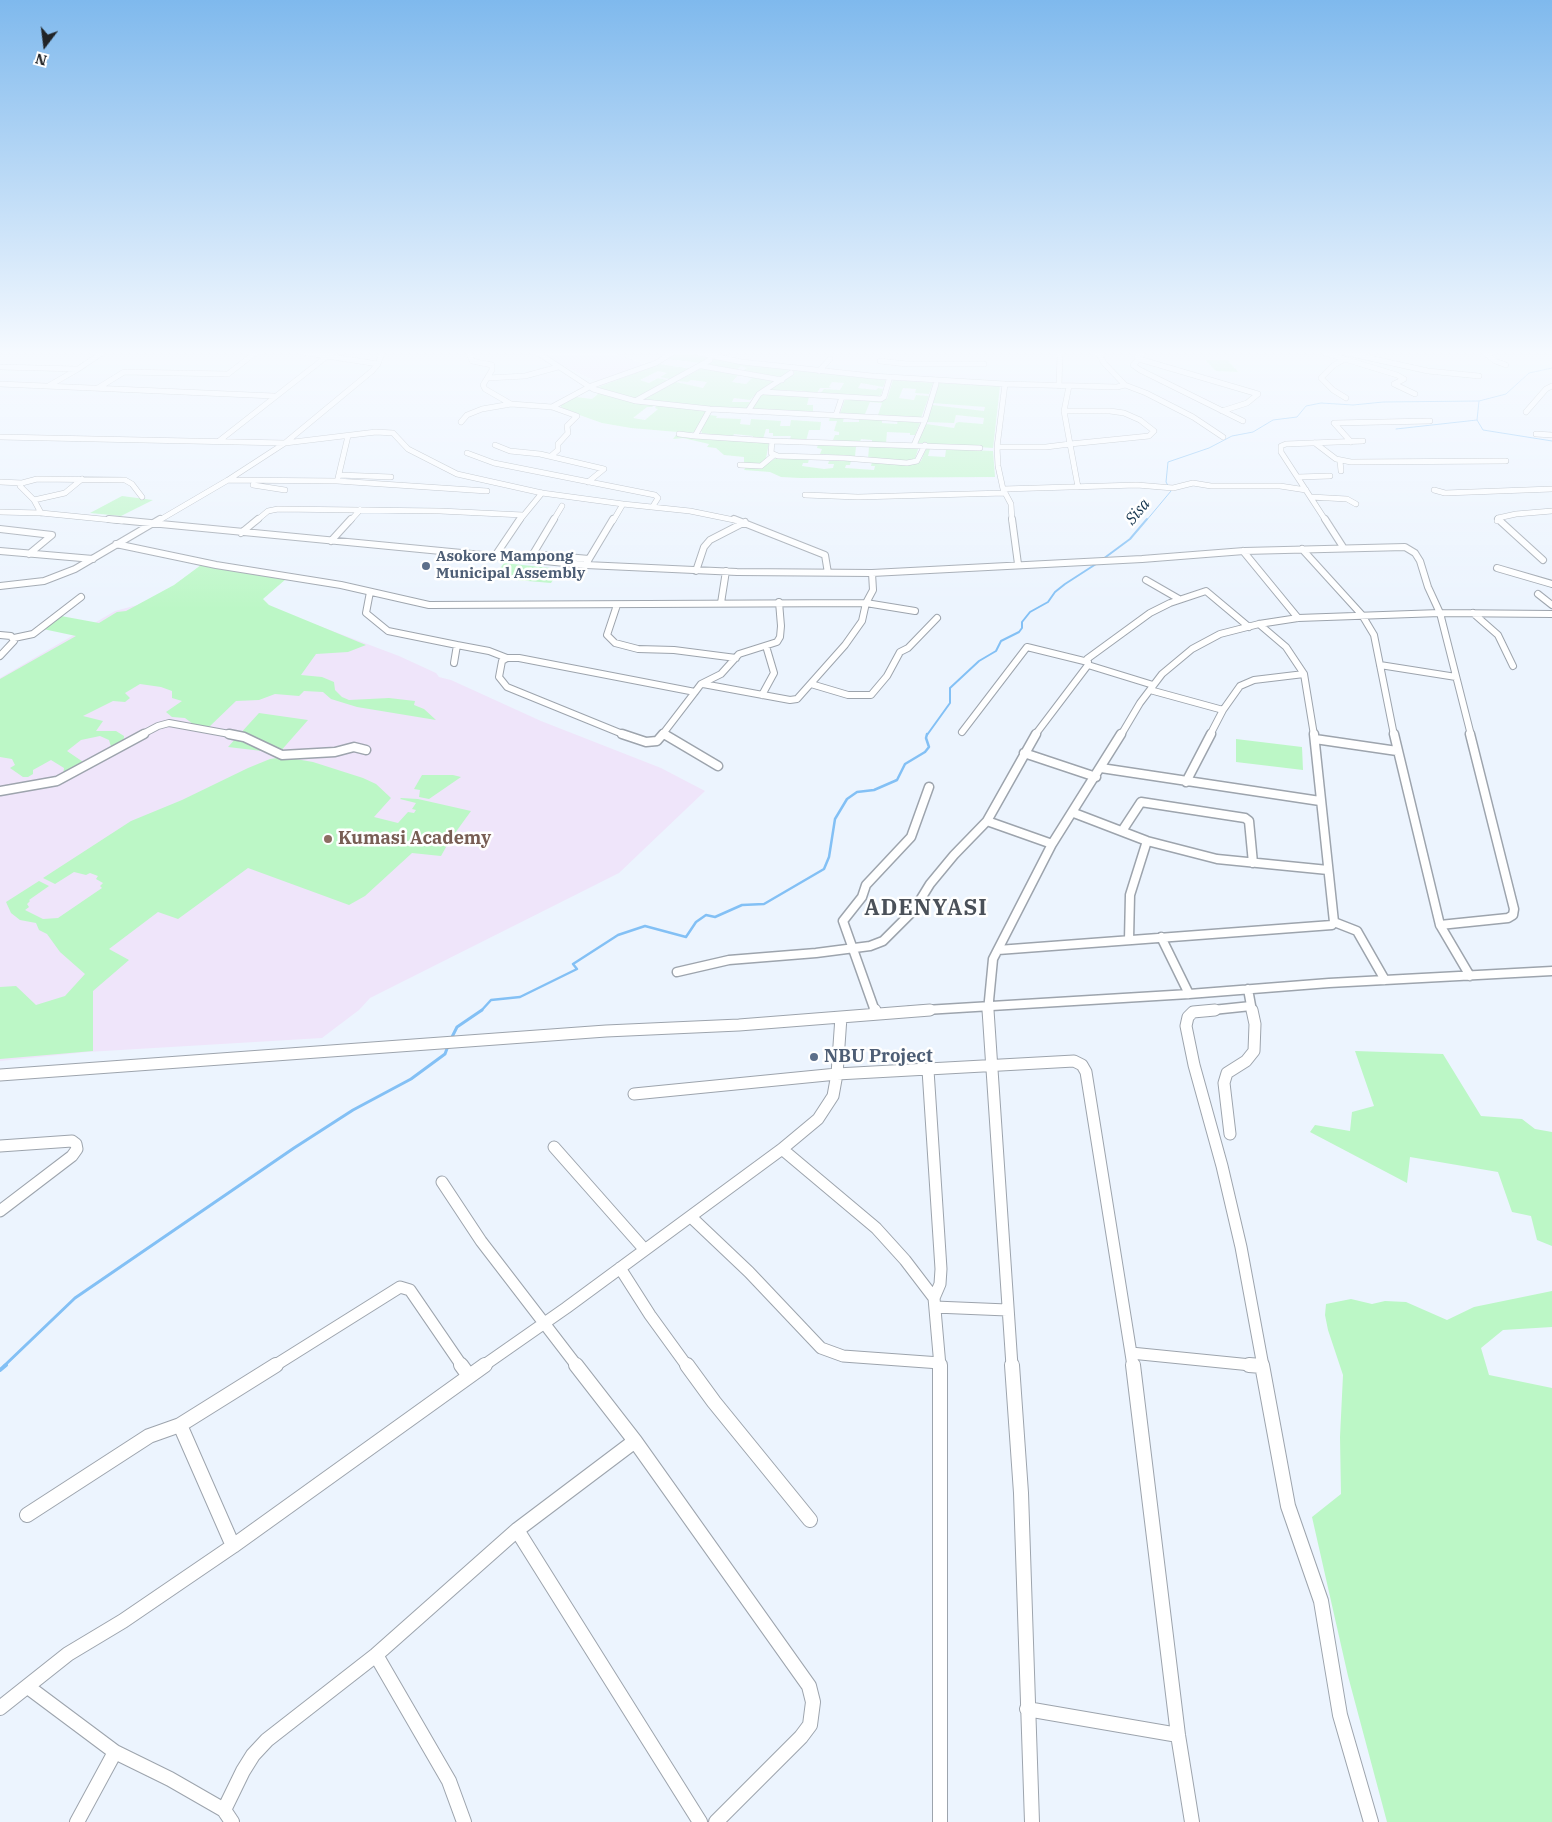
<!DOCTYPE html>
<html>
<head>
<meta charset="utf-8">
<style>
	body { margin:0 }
	#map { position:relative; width:1552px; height:1822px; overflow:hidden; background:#ecf4fe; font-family:"IBM Plex Serif",serif }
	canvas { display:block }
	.north { position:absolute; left:20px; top:20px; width:50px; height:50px; -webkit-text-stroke:4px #fff; paint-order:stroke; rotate:195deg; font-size:14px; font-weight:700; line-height:20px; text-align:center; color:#212427 }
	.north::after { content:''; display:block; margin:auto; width:18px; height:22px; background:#212427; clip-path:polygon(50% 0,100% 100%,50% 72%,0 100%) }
</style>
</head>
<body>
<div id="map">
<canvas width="1552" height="1822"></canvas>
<div class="north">N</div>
</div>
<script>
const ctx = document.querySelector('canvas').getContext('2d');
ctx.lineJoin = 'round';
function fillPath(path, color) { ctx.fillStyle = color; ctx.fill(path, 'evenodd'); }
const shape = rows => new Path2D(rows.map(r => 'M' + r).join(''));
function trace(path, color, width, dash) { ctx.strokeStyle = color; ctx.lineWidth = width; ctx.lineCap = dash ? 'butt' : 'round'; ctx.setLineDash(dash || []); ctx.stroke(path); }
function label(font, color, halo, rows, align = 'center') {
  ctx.font = font + ' "IBM Plex Serif",serif'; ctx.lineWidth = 5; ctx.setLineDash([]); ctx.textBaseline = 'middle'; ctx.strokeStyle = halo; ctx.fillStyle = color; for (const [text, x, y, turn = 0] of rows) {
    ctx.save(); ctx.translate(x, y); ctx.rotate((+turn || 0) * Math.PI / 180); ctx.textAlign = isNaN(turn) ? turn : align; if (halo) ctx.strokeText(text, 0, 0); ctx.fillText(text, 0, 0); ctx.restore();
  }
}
fillPath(shape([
	[543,353,615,353,646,365,601,381,593,380,557,363],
	[141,604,314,624,399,656,436,673,439,677,451,680,541,721,661,768,705,791,619,873,370,998,359,1010,322,1038,87,1052,0,1061,0,678,115,611]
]), '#efe5fa');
fillPath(shape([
	[677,353,689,353,748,365,886,380,883,387,861,383,858,388,876,390,878,388,883,389,881,395,877,397,819,395,824,389,840,390,844,383,832,382,829,387,832,388,820,388,816,395,804,393,806,391,769,390,795,372,791,371,785,376,776,377,741,372,747,368,741,366,736,370,706,365,712,360,701,363,667,359],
	[1205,360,1228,360,1238,372,1216,371],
	[659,364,693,369,674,380,660,377,667,373,658,371,640,380,649,383,658,378,671,381,637,399,596,388],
	[702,368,745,375,738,375,732,382,746,384,752,378,747,377,749,375,778,380,757,393,750,400,734,398,732,402,750,402,746,410,641,401,676,382,703,388,707,382,691,380,688,382,678,381],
	[893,380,933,383,929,394,915,393,916,389,903,388,899,398,914,400,916,395,929,396,921,418,878,415,882,403,870,402,865,414,869,415,869,416,840,414,845,399,887,399],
	[938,383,1000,386,993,448,917,443,926,424,954,428,956,423,959,422,983,424,984,418,956,415,954,423,927,422,932,405,984,411,985,407,932,403],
	[599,393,654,405,652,407,647,407,633,418,645,420,658,409,655,408,657,405,706,411,695,432,689,433,631,428,602,423,571,412,561,407,561,405,576,397,592,399],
	[763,394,809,397,807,405,813,405,813,413,753,409,757,400],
	[709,415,717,416,716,418,741,419,740,424,750,425,751,419,781,421,780,426,790,426,791,420,821,422,820,430,809,430,806,441,790,439,791,436,773,436,773,433,769,433,769,429,766,429,763,439,753,438,753,436,734,434,732,437,702,433,701,430],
	[830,417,844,417,843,422,859,422,859,418,882,419,882,423,897,424,898,420,920,423,915,435,910,435,910,433,887,432,886,443,872,443,872,440,861,439,860,442,832,442,835,435,839,435,839,432,834,431,837,421,829,421],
	[676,435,767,441,769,443,766,458,761,464,744,463,744,457,724,455,716,448,707,447,709,444,683,438,673,439],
	[818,444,861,446,856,447,855,456,820,454,822,449,817,448],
	[865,445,919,446,914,462,868,459,869,447],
	[926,449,930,449,928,456,945,457,946,450,943,449,993,451,995,477,800,478,781,477,770,472,744,470,746,467,762,467,776,458,809,459,808,463,803,463,802,466,824,469,833,468,834,464,828,464,829,461,851,460,850,465,846,465,845,468,874,470,875,466,871,466,872,462,908,465,918,463,921,461],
	[122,496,153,500,121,516,90,513],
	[504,563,560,569,551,583,493,578],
	[201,565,286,579,263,599,269,605,366,645,348,652,316,654,301,675,322,677,334,682,335,690,342,697,349,700,389,698,415,701,414,705,424,709,436,720,357,707,331,699,323,692,304,691,299,696,275,694,259,700,236,701,209,727,193,724,185,718,172,717,166,712,182,701,172,698,172,691,161,687,140,684,125,693,130,698,125,702,113,701,83,716,103,721,96,731,116,731,124,736,123,748,112,750,109,740,100,736,81,740,67,751,89,766,63,776,64,768,51,760,33,770,33,774,28,777,23,777,10,768,15,765,12,759,0,757,0,679,76,636,43,629,61,616,99,623,117,612,126,611,174,585],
	[259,713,308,720,279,753,228,747],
	[1236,739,1302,747,1303,770,1236,762],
	[284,757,313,762,363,778,376,784,391,798,374,817,398,823,408,812,414,813,416,810,412,809,416,803,400,799,401,798,418,799,471,811,450,840,441,856,412,853,365,896,349,905,248,868,178,919,158,912,109,949,129,960,93,991,93,1051,0,1059,0,987,16,986,36,1005,65,996,85,974,60,952,47,934,39,930,36,923,20,920,11,913,6,902,39,881,49,886,29,900,30,901,27,904,29,907,25,910,43,919,58,918,102,888,100,886,103,883,96,879,98,876,90,873,86,875,74,872,55,884,43,878,131,821,182,800,248,768,270,759],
	[422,775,453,775,461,777,429,799,419,797,420,790,414,789],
	[1355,1051,1443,1054,1481,1116,1522,1119,1535,1129,1552,1132,1552,1246,1537,1240,1531,1216,1512,1212,1498,1172,1410,1157,1407,1183,1310,1132,1315,1125,1350,1131,1352,1112,1374,1106],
	[1552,1291,1552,1327,1503,1330,1481,1348,1489,1375,1552,1388,1552,1822,1387,1822,1348,1676,1312,1517,1341,1494,1340,1437,1343,1375,1328,1330,1325,1315,1326,1304,1351,1299,1372,1304,1385,1301,1406,1302,1447,1320,1474,1307]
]), '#bcf7c6');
trace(shape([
	[1479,401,1477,420,1483,430,1552,441],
	[1396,429,1477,420],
	[1146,521,1171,491,1166,482,1168,462,1209,448,1232,436,1253,432,1273,420,1297,417,1306,406,1321,403,1353,405,1383,402,1479,401,1506,394,1529,373,1552,368]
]), '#83c0f5', 1);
trace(shape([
	[1103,559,1130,539,1147,519],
	[927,735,950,703,950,688,979,661,996,651,1001,641,1019,632,1022,628,1022,622,1030,612,1048,602,1055,592,1065,584,1096,564]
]), '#83c0f5', 2);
trace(shape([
	[481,1011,491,1000,520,997,577,969,573,964,618,935,645,926,686,937,696,922,706,915,715,917,742,905,764,904,824,869,829,857,835,819,847,799,857,792,874,790,897,780,905,764,925,752,929,747,926,738,927,734]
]), '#83c0f5', 2.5);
trace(shape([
	[451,1039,457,1027,482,1010],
	[4,1366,75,1298,294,1148,353,1110,411,1079,445,1054,448,1046]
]), '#83c0f5', 3);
trace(shape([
	[0,1370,6,1365]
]), '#83c0f5', 4);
const minorFar4 = shape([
	[307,353,378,364],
	[469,353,472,361,492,365,492,370,483,385,485,389,511,404],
	[538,353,593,389,636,401,710,409,925,420],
	[699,353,742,362,872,376,1005,384],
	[1141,353,1137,357,1139,359,1258,394,1247,403,1222,411],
	[1325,353,1397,375,1404,379,1394,384,1415,394],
	[1347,353,1428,371,1479,376],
	[1485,353,1495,361,1506,365],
	[1139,359,1133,365,1140,370,1243,421],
	[1343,360,1334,365,1321,378,1333,390,1346,398],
	[880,361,907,364,984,364],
	[702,366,782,380],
	[0,367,78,369,102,353],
	[819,371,830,359],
	[488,378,525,376,558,367],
	[0,384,274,396],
	[50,385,78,369],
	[1125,385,1146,393,1193,417,1223,437],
	[1059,386,1060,353],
	[98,388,124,372,228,374,255,353],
	[764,392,881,399,884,397,889,380],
	[637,400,710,360],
	[552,407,591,386,656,363,672,353],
	[710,409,695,436,772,441,980,448],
	[748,411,759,394,791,373],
	[1064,411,1110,411,1124,413,1140,420,1154,431,1149,436,1070,444,1078,487],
	[1526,412,1546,389,1552,386],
	[836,415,842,397],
	[461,422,467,415,482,409,511,404,552,407,577,416,567,426,568,433,558,444,558,450,551,456],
	[679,434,695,436],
	[1536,434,1552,435],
	[0,437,285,443,376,432,393,433,408,449,457,474,542,493,623,504,613,521],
	[219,441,326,357],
	[772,441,771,453,778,456,844,458,907,463,917,461,925,445],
	[1351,442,1334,423,1430,421],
	[1315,443,1336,459,1351,462,1506,461],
	[495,445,510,451,540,454,604,469,588,482],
	[914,445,925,420,936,384],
	[997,447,1046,447,1070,444,1064,411,1069,386],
	[467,453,494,463,655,495,658,498,653,506],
	[1340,461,1341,471],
	[740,465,761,466,774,455],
	[339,475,391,477],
	[1298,477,1330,476],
	[338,478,348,436],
	[228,480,337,481,487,491],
	[0,482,22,483],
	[253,485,285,490],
	[1003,489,1137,485,1173,488,1193,483,1211,486,1280,486,1306,490],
	[1434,490,1445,493,1552,489],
	[805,495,858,497,1005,493],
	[1311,497,1347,499,1356,504],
	[34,500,65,493,82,479],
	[623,504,690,511,739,521],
	[0,512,41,513,122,521],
	[41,513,34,500,20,486,22,483,37,479,125,480,132,484,142,497],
	[158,521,228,480,285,443,372,371,378,364,382,353],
	[256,521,268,511,278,509,440,511,523,515],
	[350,521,360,510],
	[519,521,542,493],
	[553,521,562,506],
	[1012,521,1011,504,1003,489,998,466,997,447,1005,384,1117,387,1125,385,1104,363,1098,353],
	[1326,521,1281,452,1281,446,1286,444,1363,441],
	[1497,521,1498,518,1516,514,1552,511]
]);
const minorFar3 = shape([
	[109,519,586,565,737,572,872,573,1142,559,1244,551,1405,547,1415,553,1420,561,1428,587,1440,613,1471,735],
	[554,519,533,554,589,559,587,563],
	[734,519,825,555,828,573],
	[1012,519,1018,564],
	[1325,519,1343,547],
	[1498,519,1543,560],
	[0,529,52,535,29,554],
	[241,533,258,519],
	[331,541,351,519],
	[116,544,216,565,341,585,429,605,866,603,915,611],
	[1302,549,1362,615,1374,635,1394,735],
	[0,551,93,559],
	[1243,551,1298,618],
	[495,556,520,519],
	[589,559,613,519],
	[1497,568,1552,584],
	[696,571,704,547,710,540,745,522],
	[1146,580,1179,599],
	[0,586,44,581,75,569,160,519],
	[370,592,366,613,388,631,457,645,454,663],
	[1538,594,1552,605],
	[721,603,726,571],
	[617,605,607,635,615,643,638,649,674,650,736,658],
	[1473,613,1498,635,1513,666],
	[1259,624,1286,647,1304,674,1314,735],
	[0,635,11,636,14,641,0,656],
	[14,638,33,634,81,597],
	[457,645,489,651,507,658],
	[1088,665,1153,685],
	[1380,665,1456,677],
	[703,684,790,700,797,699,845,645,862,621,866,603,873,590,872,573],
	[811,684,848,695,871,695,887,676,900,652,908,648,937,618],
	[1150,690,1223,710],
	[695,692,701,684,721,674,739,654,777,642,780,637,781,626,779,602],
	[762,695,774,673,766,646],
	[962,732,1027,647,1088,662],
	[663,733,667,735],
	[141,735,158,726,169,723,235,735],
	[625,735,507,687,499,677,502,661,507,658,519,658,695,692],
	[662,735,695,692],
	[1035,735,1088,665,1087,659,1150,613,1170,603,1206,591,1249,627],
	[1121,735,1140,703,1162,674,1192,649,1220,634,1259,624,1298,618,1440,613,1552,614],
	[1210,735,1223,710,1240,686,1254,680,1304,674]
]);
const minorFar2 = shape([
	[229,734,244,737,282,755,335,752,354,747,366,750],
	[622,734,646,742,657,741,663,734],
	[664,734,718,766],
	[1394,734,1440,925,1470,976],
	[1315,739,1397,751],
	[1024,753,1096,777],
	[1101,768,1320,801],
	[1186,782,1211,734],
	[0,791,57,781,144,734],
	[1074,813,1147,841,1217,859,1328,870],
	[987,821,1052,844],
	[1122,831,1141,802,1245,818,1249,821,1253,863],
	[1334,922,1357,931,1385,980],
	[1440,925,1508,918,1513,915,1514,909,1470,734],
	[1161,937,1189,994],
	[1129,940,1130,895,1147,841],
	[998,950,1332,925,1334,922,1314,734],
	[677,972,729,960,816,953,870,946,883,941,914,910,930,884,954,855,987,821,1036,734],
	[1248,989,1252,1011],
	[875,1011,843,921,862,897,866,885,911,837,929,787],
	[909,1011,1189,994,1329,983,1552,971],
	[988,1011,993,959,1052,844,1121,734],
	[1203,1011,1251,1006]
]);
const minorFar1 = shape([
	[875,1010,876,1013],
	[988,1010,1012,1366],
	[1215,1010,1193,1012,1188,1017,1186,1026,1194,1065,1222,1166,1241,1247,1263,1366],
	[928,1070,941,1269,940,1284,934,1298],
	[0,1075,606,1031,739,1025,930,1010],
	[634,1094,837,1074,1074,1061,1082,1065,1086,1072,1133,1366],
	[1230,1134,1224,1083,1227,1073,1246,1061,1254,1051,1255,1024,1252,1010],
	[0,1146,72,1141,76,1144,77,1149,72,1156,0,1211],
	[554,1147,645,1250],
	[782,1149,876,1228,905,1260,934,1298,940,1366],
	[442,1182,481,1241,577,1366],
	[691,1217,749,1272,821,1348,843,1356,940,1363],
	[620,1268,650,1315,687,1366],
	[935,1307,1007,1310],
	[1131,1353,1261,1366],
	[274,1366,400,1287,410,1290,462,1366],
	[483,1366,566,1308,782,1149,818,1119,833,1096,837,1074,841,1017]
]);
const minor = shape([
	[461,1365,469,1376],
	[576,1365,635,1441,809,1686,813,1702,810,1725,801,1737,716,1822],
	[687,1365,714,1402,810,1520],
	[940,1365,940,1822],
	[1012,1365,1021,1493,1032,1822],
	[1133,1365,1178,1735,1192,1822],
	[1249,1365,1262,1366],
	[1262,1365,1288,1506,1321,1601,1340,1715,1371,1822],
	[180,1425,233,1546],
	[27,1515,149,1436,180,1425,276,1365],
	[517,1530,700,1822],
	[376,1655,449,1781,464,1822],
	[28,1687,115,1752,170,1779,224,1810,232,1822],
	[0,1708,68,1654,123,1621,233,1546,485,1365],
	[1027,1709,1178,1735],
	[224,1810,243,1771,253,1755,267,1740,376,1655,517,1530,635,1441],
	[77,1822,115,1752]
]);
trace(minorFar4, '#9da4ad', 6);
trace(minorFar3, '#9da4ad', 8);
trace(minorFar2, '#9da4ad', 11);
trace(minorFar1, '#9da4ad', 13);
trace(minor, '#9da4ad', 16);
trace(minorFar4, '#fff', 5);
trace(minorFar3, '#fff', 6);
trace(minorFar2, '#fff', 8);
trace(minorFar1, '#fff', 11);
trace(minor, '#fff', 14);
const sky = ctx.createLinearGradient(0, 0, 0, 609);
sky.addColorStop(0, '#7fb9ed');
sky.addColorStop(0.58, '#f6faff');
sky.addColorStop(1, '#f6faff00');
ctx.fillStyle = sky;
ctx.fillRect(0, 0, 1552, 609);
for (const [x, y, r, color] of [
	[426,566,5,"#5c6f8a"],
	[328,839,5,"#8d6e63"],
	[814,1057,5,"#5c6f8a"]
]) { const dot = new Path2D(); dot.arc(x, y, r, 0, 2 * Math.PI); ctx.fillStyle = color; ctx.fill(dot); trace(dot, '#fff', 2); }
label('bold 15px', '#4e5e75', '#fff', [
	["Asokore Mampong",436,557],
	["Municipal Assembly",436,574]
], 'left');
label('italic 16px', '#10314b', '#fff', [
	["Sisa",1138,512,-50]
]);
label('bold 18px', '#785e54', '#fff', [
	["Kumasi Academy",338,839]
], 'left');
label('bold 18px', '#4e5e75', '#fff', [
	["NBU Project",824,1057]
], 'left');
ctx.letterSpacing = '1px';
label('bold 22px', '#4b5159', '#fff', [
	["ADENYASI",926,909]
]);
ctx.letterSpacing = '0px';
</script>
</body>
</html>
